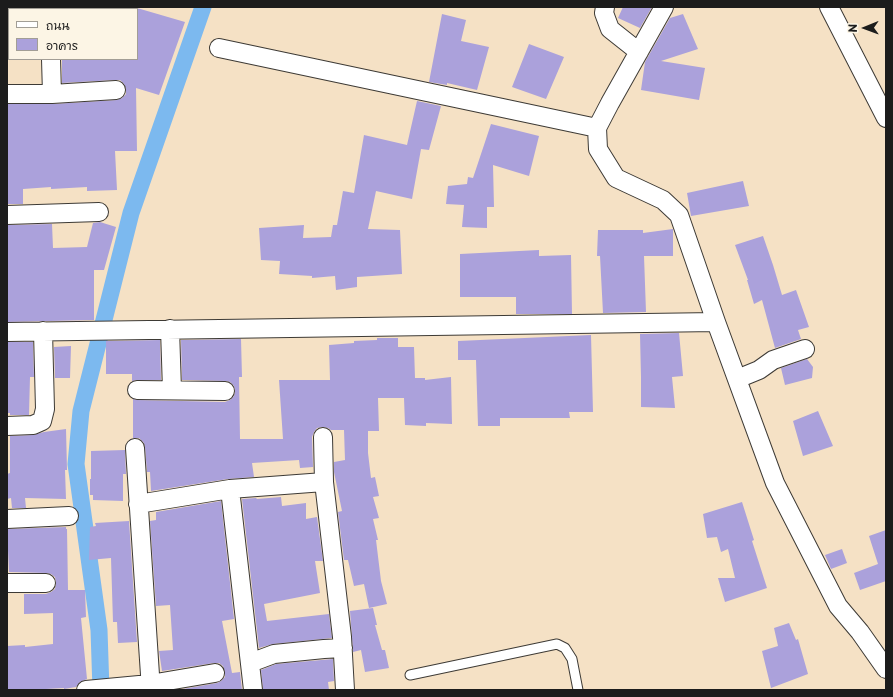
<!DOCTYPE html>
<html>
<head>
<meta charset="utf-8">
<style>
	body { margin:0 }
	#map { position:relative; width:893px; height:697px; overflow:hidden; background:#f5e1c5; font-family:"Playpen Sans","Playpen Sans Thai",sans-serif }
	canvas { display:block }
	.frame { position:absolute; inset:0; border:8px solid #1c1c1c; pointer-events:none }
	.legend { position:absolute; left:8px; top:8px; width:130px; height:52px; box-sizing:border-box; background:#fcf5e5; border:1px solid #a29e95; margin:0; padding:5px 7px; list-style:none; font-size:12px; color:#1c1c1c }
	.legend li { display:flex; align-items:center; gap:8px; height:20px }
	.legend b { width:20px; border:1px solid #a29e95 }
	.north { position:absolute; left:845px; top:8px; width:40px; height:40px; -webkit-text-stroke:3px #fcf5e5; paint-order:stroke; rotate:269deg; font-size:11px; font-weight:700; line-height:16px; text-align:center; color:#1c1c1c }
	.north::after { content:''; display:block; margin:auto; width:14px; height:18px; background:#1c1c1c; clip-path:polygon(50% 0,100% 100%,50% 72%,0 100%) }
</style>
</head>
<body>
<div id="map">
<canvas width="893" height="697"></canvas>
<div class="frame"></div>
<ul class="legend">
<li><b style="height:5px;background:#fff"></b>ถนน</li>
<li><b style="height:11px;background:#aba1db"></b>อาคาร</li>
</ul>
<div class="north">N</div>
</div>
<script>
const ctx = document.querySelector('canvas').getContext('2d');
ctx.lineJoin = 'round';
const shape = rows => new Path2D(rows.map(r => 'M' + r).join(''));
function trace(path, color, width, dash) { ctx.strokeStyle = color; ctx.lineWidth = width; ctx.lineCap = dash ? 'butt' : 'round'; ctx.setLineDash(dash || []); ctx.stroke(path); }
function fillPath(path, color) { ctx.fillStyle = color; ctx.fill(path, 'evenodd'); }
trace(shape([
	[101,690,99,630,76,464,81,411,131,213,203,7]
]), '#7cb9ef', 17);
fillPath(shape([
	[623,7,652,7,640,28,618,18],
	[137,8,185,22,159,95,136,88,137,151,115,151,117,190,87,191,87,187,51,189,51,187,23,189,23,204,7,204,7,104,53,104,117,100,122,98,126,94,126,89,124,84,120,80,115,80,62,83,62,59,137,59],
	[442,14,466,20,461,41,489,47,477,90,447,83,447,85,429,82],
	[683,14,698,49,661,61,705,68,699,100,641,90,645,62,670,18],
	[529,44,564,57,546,99,512,87],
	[417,101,441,106,429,150,421,149,412,199,376,191,368,229,400,230,402,274,357,277,357,287,336,290,335,276,312,278,312,276,279,274,280,261,261,260,259,228,304,225,303,238,331,237,333,225,337,225,343,191,354,193,364,135,407,145],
	[491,124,539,136,529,176,493,165,494,207,487,207,487,228,462,227,464,205,446,204,448,186,467,184,468,177,473,178],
	[743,181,749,206,691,216,687,193],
	[100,222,116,227,104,270,94,270,94,320,7,322,7,225,52,224,53,248,87,247,93,223],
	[673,229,673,256,644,256,646,312,603,313,600,256,597,256,598,230,643,230,643,233],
	[763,236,773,265,782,295,796,290,809,327,798,330,801,339,775,348,762,300,754,304,747,280,748,280,735,245],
	[539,250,539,256,571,255,572,314,516,314,516,297,460,297,460,254],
	[679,333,683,376,672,377,675,408,641,407,641,377,640,334],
	[591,335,593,412,569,412,570,418,500,418,500,426,478,426,476,360,458,360,458,341],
	[377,338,398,338,398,347,414,347,415,378,425,378,425,380,451,377,452,424,426,423,426,426,405,425,404,398,378,398,379,431,368,431,368,453,371,478,375,477,379,496,373,497,379,518,373,519,378,540,376,540,381,581,387,604,369,608,364,584,354,586,348,560,344,560,338,512,342,511,334,472,334,462,345,460,344,430,331,430,328,428,322,427,317,428,314,432,312,437,313,467,300,468,299,460,252,463,254,477,228,479,151,491,150,472,147,472,145,447,144,443,139,438,133,438,133,399,137,400,225,402,230,400,234,396,235,392,234,386,230,382,226,381,182,380,181,340,241,339,242,377,239,377,240,439,283,439,279,380,330,380,329,345,354,343,354,341,377,340],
	[160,340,161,380,137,380,132,381,132,374,106,374,106,341],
	[7,342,33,342,34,377,30,377,29,415,10,415,10,413,7,413],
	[71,346,70,378,55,378,54,347],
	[807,359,813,367,812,378,785,385,781,368],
	[818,411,833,446,803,456,793,421],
	[66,429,67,470,65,470,66,499,25,498,26,508,12,508,11,498,7,499,7,474,10,473,10,436,33,435,44,432],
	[125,450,126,474,123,474,123,501,93,500,93,495,90,495,90,479,91,479,91,451],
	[281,497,282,506,306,503,306,519,317,517,323,561,315,561,320,593,264,604,267,621,329,614,332,638,273,644,259,648,242,499,256,498,257,499],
	[221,501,234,619,222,621,232,673,240,672,242,690,177,690,217,683,221,681,225,677,225,672,223,666,219,663,214,663,162,671,159,651,173,650,170,605,156,606,150,521,156,520,156,512],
	[742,502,754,540,752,541,767,588,725,602,718,578,735,578,728,549,721,552,717,537,707,538,703,514],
	[129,521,137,642,118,643,117,622,113,622,111,558,89,560,90,527,96,526,95,523],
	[66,527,66,529,67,529,68,590,85,590,86,617,81,618,87,679,80,682,76,687,64,689,64,688,28,690,7,690,7,646,25,645,25,647,53,644,53,613,24,614,24,594,46,594,51,592,55,589,56,583,55,577,51,574,46,573,9,572,7,529],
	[886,530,886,581,860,590,854,573,878,564,869,536],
	[842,549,847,563,831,569,825,555],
	[373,608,377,625,375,625,382,650,385,650,389,668,365,672,361,650,353,652,350,611],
	[789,623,796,640,798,639,808,674,771,688,762,651,778,646,774,628],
	[333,659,334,681,328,682,329,690,263,690,261,670,276,664]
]), '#aba1db');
const lane = shape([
	[410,675,557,644,565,648,572,659,578,690]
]);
const street = shape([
	[49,7,49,9],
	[605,7,604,13,610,29,639,52],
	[664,7,610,103,597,128,598,149,616,178,663,200,679,215,716,322,775,483,838,606,860,632,886,669],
	[829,7,886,118],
	[219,48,597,128],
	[51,59,52,94],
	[7,94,52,94,116,90],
	[7,215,99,212],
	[170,329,172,390],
	[7,332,716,322],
	[737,379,759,370,773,360,805,349],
	[137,390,225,391],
	[7,426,33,425,42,421,45,409,43,331],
	[323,437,324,482,342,637,345,690],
	[135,448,151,690],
	[230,489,253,690],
	[138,504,230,489,324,482],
	[7,519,69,516],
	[7,583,46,583],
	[250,663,274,654,324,649,343,648],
	[86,690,150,684,215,673]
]);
trace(lane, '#3d3a35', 11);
trace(street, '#3d3a35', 20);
trace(lane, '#fff', 9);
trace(street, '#fff', 18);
</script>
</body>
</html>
